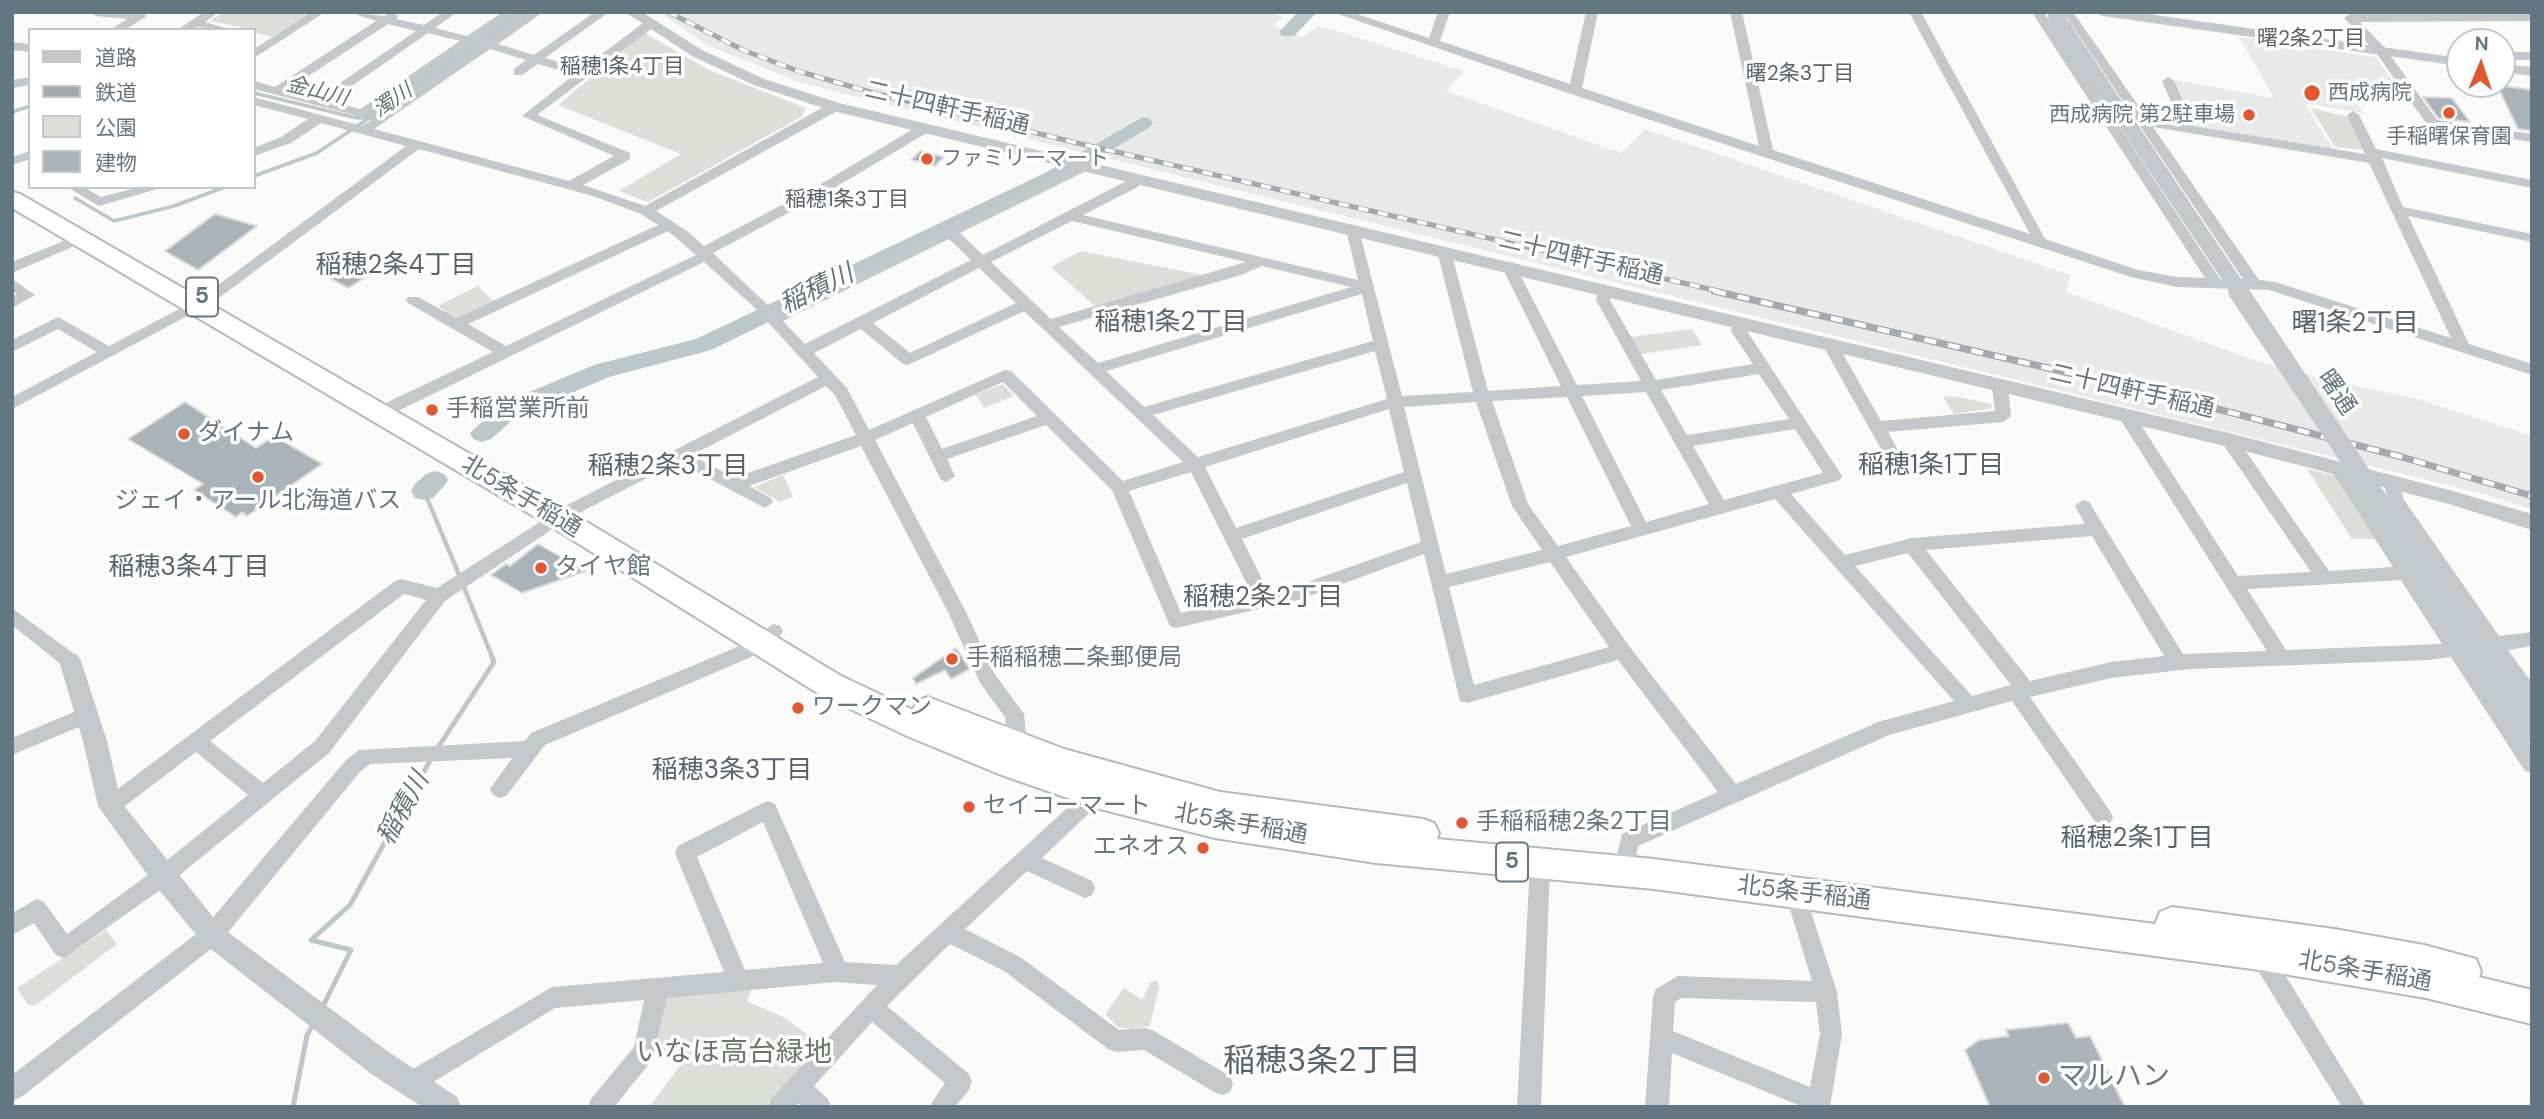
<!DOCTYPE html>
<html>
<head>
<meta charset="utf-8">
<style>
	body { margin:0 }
	#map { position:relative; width:2544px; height:1119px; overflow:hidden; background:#fafaf8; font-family:"DM Sans","Noto Sans JP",sans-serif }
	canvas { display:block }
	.frame { position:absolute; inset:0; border:14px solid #657683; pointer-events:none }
	.legend { position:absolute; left:28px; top:28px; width:228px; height:161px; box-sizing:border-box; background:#fff; border:2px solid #c1c8cd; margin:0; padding:9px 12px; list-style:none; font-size:21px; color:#657683 }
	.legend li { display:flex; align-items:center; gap:14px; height:35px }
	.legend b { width:35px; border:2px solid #c1c8cd }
	.north { position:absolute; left:2446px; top:28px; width:70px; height:70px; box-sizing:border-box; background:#fff; border:2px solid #c1c8cd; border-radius:50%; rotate:2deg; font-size:19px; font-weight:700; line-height:28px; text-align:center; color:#657683 }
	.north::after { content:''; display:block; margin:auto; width:24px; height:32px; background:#e4572e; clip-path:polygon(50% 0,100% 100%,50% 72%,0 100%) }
</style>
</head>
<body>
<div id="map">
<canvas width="2544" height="1119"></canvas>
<div class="frame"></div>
<ul class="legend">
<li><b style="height:9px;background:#c3c8cc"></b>道路</li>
<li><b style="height:9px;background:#a2aab0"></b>鉄道</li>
<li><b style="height:19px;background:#dadfd7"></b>公園</li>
<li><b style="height:19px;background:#aab3b9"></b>建物</li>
</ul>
<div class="north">N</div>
</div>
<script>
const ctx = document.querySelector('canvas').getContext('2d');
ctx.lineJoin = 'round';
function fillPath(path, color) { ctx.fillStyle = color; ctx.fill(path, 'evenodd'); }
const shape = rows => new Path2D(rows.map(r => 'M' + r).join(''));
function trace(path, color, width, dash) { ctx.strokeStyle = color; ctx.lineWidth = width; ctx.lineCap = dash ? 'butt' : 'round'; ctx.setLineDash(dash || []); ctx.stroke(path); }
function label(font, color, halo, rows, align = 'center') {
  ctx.font = font + ' "DM Sans","Noto Sans JP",sans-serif'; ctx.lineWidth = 7; ctx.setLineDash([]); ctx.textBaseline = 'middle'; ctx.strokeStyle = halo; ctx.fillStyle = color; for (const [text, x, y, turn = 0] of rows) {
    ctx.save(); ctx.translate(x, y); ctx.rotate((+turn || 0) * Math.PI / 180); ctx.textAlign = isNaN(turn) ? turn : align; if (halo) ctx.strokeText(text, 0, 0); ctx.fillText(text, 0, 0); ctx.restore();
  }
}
fillPath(shape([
	[659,12,1271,12,1283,18,1273,25,1301,37,1320,26,1464,71,1446,91,1621,153,1645,129,2070,275,2066,292,2251,359,2324,379,2417,399,2532,436,2532,509,2480,493,864,99,796,81,707,45],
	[2239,37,2376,57,2398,88,2348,85,2363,113,2304,103,2334,150,2193,125,2170,79,2274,98]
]), '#e8e9e9');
fillPath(shape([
	[223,12,312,12,271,37,254,32,254,30,210,21],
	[645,33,709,70,806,108,801,117,648,202,619,191,681,154,558,105],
	[2311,108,2348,117,2365,150,2335,147],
	[1081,251,1202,275,1096,307,1051,267],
	[478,286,493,301,458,317,451,316,438,306],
	[1692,329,1702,345,1641,354,1631,337],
	[1003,384,1014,396,984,408,976,395],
	[1953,396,1991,404,1992,408,1954,414,1943,397],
	[2307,469,2333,475,2375,539,2352,539],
	[783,475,793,497,780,502,754,487],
	[106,930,117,944,36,1005,28,1005,17,988],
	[1157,980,1159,987,1150,1026,1132,1029,1118,1027,1105,1014,1124,988,1142,1000,1150,983],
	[752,989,747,1001,785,1018,822,1046,765,1107,651,1105,682,1063,651,1050,667,996]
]), '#dadfd7');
trace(shape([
	[254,93,357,118,369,117],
	[12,112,30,106],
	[254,176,317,153,372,116],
	[75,198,114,221,174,206,225,187]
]), '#bbc7cb', 3.5);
trace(shape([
	[424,491,460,577],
	[463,585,493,659]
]), '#bbc7cb', 4.5);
trace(shape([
	[437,749,494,662,492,657],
	[323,1006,351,950,311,940,350,905,432,757],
	[293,1107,307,1035,314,1023]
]), '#bbc7cb', 5);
fillPath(shape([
	[514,12,535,12,379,120,365,120,362,116,365,112,514,12],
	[1298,12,1317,12,1294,36,1282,36,1279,32,1298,12],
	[1143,117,1150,119,1153,123,1150,127,1059,181,711,350,609,377,517,416,491,439,482,442,473,439,470,433,501,404,594,365,696,339,1045,173,1143,117],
	[435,471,444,474,448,480,444,486,433,498,424,500,415,498,411,491,415,484,426,474,435,471]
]), '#bbc7cb');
const building = shape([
	[2497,85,2532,90,2532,131,2518,129,2497,85],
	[2423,97,2452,98,2470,122,2438,118,2423,97],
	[920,151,944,157,935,166,911,160,920,151],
	[215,214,257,226,198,270,165,251,215,214],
	[342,264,366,277,348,288,324,275,342,264],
	[185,402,256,448,274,436,322,464,247,516,242,512,236,517,194,490,203,484,128,439,185,402],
	[538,544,586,571,522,593,491,575,506,564,510,566,538,544],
	[956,648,970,669,951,679,945,670,916,684,913,678,956,648],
	[2068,1023,2076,1038,2090,1036,2125,1107,1990,1107,1965,1050,1979,1040,2009,1036,2006,1030,2068,1023]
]);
fillPath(building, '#aab3b9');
trace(building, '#dcdcda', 2);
const trunk = shape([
	[12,192,20,194,567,510,841,676,913,710,917,701,928,697,1064,749,1220,792,1423,819,1434,823,1439,833,1437,839,1654,859,2155,924,2160,912,2172,907,2334,929,2424,945,2476,959,2481,971,2479,977,2532,990,2532,1024,2426,998,2260,970,1654,889,1376,863,1215,838,1096,808,999,774,907,736,819,694,547,524,12,208,12,192]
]);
trace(trunk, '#b4b9bd', 4);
fillPath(shape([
	[90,12,141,12,147,16,125,30,110,30,127,19,96,16,90,12],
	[204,12,219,12,205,22,232,30,197,27,192,30,177,30,204,12],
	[311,12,325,12,254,58,254,49,311,12],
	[349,12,384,16,392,12,398,16,396,19,424,25,443,12,457,12,435,28,467,36,503,12,517,12,479,39,487,41,529,12,543,12,498,44,534,55,595,12,609,12,545,58,582,69,646,21,654,21,654,27,537,115,630,153,630,159,583,185,645,206,829,104,839,104,839,110,656,211,687,231,704,246,814,188,920,125,930,125,930,131,824,194,713,253,776,313,1085,162,1090,163,1090,169,960,233,983,255,1138,175,1145,179,1136,188,1083,215,1358,280,1346,229,1353,225,1358,226,1402,396,1473,392,1437,251,1444,247,1451,251,1488,391,1561,386,1505,273,1507,264,1512,262,1519,267,1519,273,1577,385,1641,381,1596,300,1599,286,1604,284,1611,289,1610,300,1656,380,1753,364,1731,331,1735,318,1745,318,1747,331,1842,476,1840,480,1791,494,1845,555,1912,538,2085,524,2075,506,2083,500,2089,502,2183,654,2267,651,2120,419,2118,415,2120,411,2132,411,2238,576,2311,572,2223,444,2221,440,2223,436,2229,434,2235,436,2329,571,2393,567,2329,468,2331,464,2343,464,2461,641,2480,639,2388,501,2383,481,2391,475,2397,477,2404,500,2499,636,2532,632,2532,646,2508,650,2532,683,2532,707,2525,705,2490,652,2470,655,2532,748,2532,773,2525,771,2451,657,2428,660,2190,669,2111,678,2030,697,2110,811,2113,817,2110,823,2103,826,2096,823,2012,701,1889,735,1638,846,1633,871,1630,878,1623,880,1616,878,1613,871,1622,834,1718,792,1618,660,1467,703,1460,701,1424,554,1298,600,1176,628,1170,626,1112,490,1046,425,947,459,955,476,947,482,941,480,913,423,875,440,966,612,994,673,1024,714,1027,744,1024,750,1017,752,1010,750,1007,744,1005,717,980,683,948,612,861,446,749,486,771,498,773,502,765,508,678,462,579,513,567,513,565,509,567,505,818,377,755,308,704,262,400,410,388,410,386,406,388,402,493,352,408,303,406,300,408,297,418,297,456,318,658,225,641,214,593,196,419,149,212,303,12,409,12,397,97,352,58,329,12,352,12,340,58,317,109,346,202,297,406,146,321,123,291,143,254,156,254,148,281,137,308,119,254,105,254,97,362,126,479,46,471,44,362,117,254,89,254,81,275,87,376,21,349,12],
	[388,24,416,31,318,98,287,90,388,24],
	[428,33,460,41,360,109,330,101,428,33],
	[490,49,526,60,514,69,514,75,522,75,538,64,574,75,522,116,614,156,569,181,374,129,490,49],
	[1072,221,1246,262,1051,319,991,262,1072,221],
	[668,231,696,255,506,346,468,324,668,231],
	[949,239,971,260,805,344,783,321,949,239],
	[1262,266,1351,287,1098,363,1059,327,1241,275,1262,266],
	[979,268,1016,303,910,353,873,323,979,268],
	[1362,294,1373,341,1144,407,1106,371,1362,294],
	[1024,311,1043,329,1183,462,1123,481,1011,371,1005,370,869,430,847,388,814,353,861,329,903,364,908,365,1024,311],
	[1375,351,1387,399,1198,457,1153,415,1375,351],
	[1759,374,1789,419,1687,435,1661,390,1759,374],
	[1003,382,1037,416,942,449,926,417,1003,382],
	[826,386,835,395,856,435,734,478,692,455,826,386],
	[1646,392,1709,504,1646,522,1582,396,1646,392],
	[1567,397,1631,526,1558,546,1528,504,1492,401,1567,397],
	[1476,402,1512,506,1542,550,1446,574,1404,407,1476,402],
	[1389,409,1404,472,1236,528,1205,467,1389,409],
	[1795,429,1823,473,1724,500,1693,446,1795,429],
	[1191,472,1253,596,1181,613,1129,491,1191,472],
	[1407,483,1421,542,1296,586,1269,593,1242,539,1407,483],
	[1775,499,1954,701,1878,722,1736,784,1629,646,1566,557,1775,499],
	[2092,536,2164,656,2111,662,2030,681,1926,550,2092,536],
	[1908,553,2011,685,1972,696,1855,566,1908,553],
	[1550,562,1609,647,1474,685,1449,587,1550,562],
	[2401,580,2442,644,2286,650,2247,589,2401,580],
	[1332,12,1351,12,1429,38,1438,12,1450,12,1440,41,1570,84,1586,12,1598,12,1582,88,1759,146,1730,12,1742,12,1773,150,2030,234,1909,12,1921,12,2045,239,2138,270,2177,277,2205,278,2033,14,2047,12,2045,14,2220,279,2243,279,2067,18,2058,12,2073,12,2147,118,2180,123,2162,81,2168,77,2174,81,2194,126,2365,154,2347,115,2353,111,2359,115,2376,149,2532,180,2532,188,2382,158,2403,207,2532,234,2532,242,2408,216,2469,344,2532,364,2532,375,2269,290,2177,287,2131,277,1571,94,1332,12],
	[2153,127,2369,163,2451,338,2275,282,2259,280,2153,127],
	[2532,13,2532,21,2360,22,2385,48,2437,120,2532,134,2532,142,2428,126,2377,54,2344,18,2350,14,2532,13],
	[12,42,30,44,30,52,12,50,12,42],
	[2502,52,2532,52,2532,60,2502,60,2502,52],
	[30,77,30,85,12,88,12,80,30,77],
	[30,151,30,159,12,165,12,157,30,151],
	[67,187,84,187,101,197,140,187,164,187,99,206,67,187],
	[81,234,88,238,86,241,12,273,12,262,81,234],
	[12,279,35,295,12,308,12,297,17,294,12,291,12,279],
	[1830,339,1835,340,1881,421,1995,411,1992,386,2000,381,2008,386,2011,416,2003,422,1888,432,1899,452,1891,458,1885,456,1822,344,1830,339],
	[557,511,563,512,566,517,563,522,445,601,329,753,170,883,64,958,56,955,34,923,12,935,12,913,37,899,44,902,67,934,156,869,248,795,196,752,117,812,110,815,103,812,100,806,103,800,395,581,401,579,437,588,557,511],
	[404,594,426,600,315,741,263,783,210,741,404,594],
	[12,608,77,656,79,661,77,666,70,669,63,666,12,625,12,608],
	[774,624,780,626,783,631,780,636,767,648,749,658,545,745,507,795,500,798,493,795,490,789,512,758,370,764,360,772,220,942,20,1098,12,1101,12,1075,204,928,346,760,359,750,525,741,531,733,735,648,774,624],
	[86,707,93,709,96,715,93,721,12,755,12,738,86,707],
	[1096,785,1103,788,1106,794,1103,800,1042,858,1092,881,1095,888,1092,895,1085,898,1027,871,965,929,1020,957,1119,1030,1146,1028,1154,1031,1230,1076,1233,1084,1230,1092,1222,1095,1214,1092,1144,1050,1116,1052,1108,1049,1004,971,950,944,887,1006,969,1074,972,1082,969,1090,955,1107,929,1107,945,1083,872,1022,814,1086,828,1099,831,1107,803,1107,798,1103,795,1107,768,1107,771,1099,877,985,835,982,667,998,652,1060,614,1107,588,1107,591,1099,634,1047,644,1000,555,1008,417,1092,409,1095,401,1092,398,1084,401,1076,552,987,724,972,675,853,678,846,761,804,768,801,775,804,845,962,896,965,1089,788,1096,785],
	[763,822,823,963,745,970,697,857,763,822],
	[1540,857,1547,859,1550,866,1541,1107,1517,1107,1530,866,1533,859,1540,857],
	[1795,883,1802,886,1805,893,1837,992,1842,1034,1830,1107,1803,1107,1672,1053,1669,1107,1645,1107,1653,997,1656,989,1678,976,1812,981,1785,893,1788,886,1795,883],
	[1681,998,1816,1002,1820,1034,1810,1087,1673,1031,1675,1002,1681,998],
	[2260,944,2268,947,2366,1107,2342,1107,2252,961,2249,954,2252,947,2260,944]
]), '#c3c8cc');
fillPath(shape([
	[625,12,642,12,702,50,764,79,839,103,2229,433,2449,490,2532,514,2532,530,2449,504,2229,447,829,110,754,85,692,56,625,12],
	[2095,12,2134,12,2460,58,2460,66,2102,16,2095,12],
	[2502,64,2532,67,2532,76,2502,72,2502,64],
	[70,652,78,655,81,661,107,741,121,802,221,927,390,1053,457,1097,461,1107,422,1107,370,1073,203,943,154,884,98,806,83,741,59,661,62,655,70,652]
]), '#c3c8cc');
fillPath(trunk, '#fff');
const railFar1 = shape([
	[668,12,743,50,798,71,870,92,1077,143,1722,292]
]);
const rail = shape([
	[1714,291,2152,392,2402,457,2532,496]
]);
trace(railFar1, '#a2aab0', 5);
trace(rail, '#a2aab0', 7);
trace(railFar1, '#fff', 3.5, [10]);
trace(rail, '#fff', 4.5, [12]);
trace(shape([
	[2056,17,2240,292]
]), '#c3c8cc', 16);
trace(shape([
	[2238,291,2484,659]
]), '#c3c8cc', 20);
trace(shape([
	[2483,657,2532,731]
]), '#c3c8cc', 24);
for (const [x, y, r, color] of [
	[2312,93,9,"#e4572e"],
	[2449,113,7,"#e4572e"],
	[2249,115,7,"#e4572e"],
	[927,159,7,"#e4572e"],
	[432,410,7,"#e4572e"],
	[184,434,7,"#e4572e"],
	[258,477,7,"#e4572e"],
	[541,568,7,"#e4572e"],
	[952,659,7,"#e4572e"],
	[798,708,7,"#e4572e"],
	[969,807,7,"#e4572e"],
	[1462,823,7,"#e4572e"],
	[1203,848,7,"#e4572e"],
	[2044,1078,7,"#e4572e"]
]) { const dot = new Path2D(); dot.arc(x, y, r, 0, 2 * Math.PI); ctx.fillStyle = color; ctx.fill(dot); trace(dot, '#fff', 2.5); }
label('21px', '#57646e', '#fff', [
	["曙2条2丁目",2311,39],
	["稲穂1条4丁目",622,67],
	["曙2条3丁目",1800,74],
	["稲穂1条3丁目",847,200]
]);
label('italic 21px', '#60757c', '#fff', [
	["金山川",317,92,14],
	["濁川",393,101,-34]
]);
label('21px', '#657683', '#fff', [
	["西成病院",2328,93],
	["西成病院 第2駐車場",2235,115,"right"],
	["手稲曙保育園",2449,137,"center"],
	["ファミリーマート",941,159]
], 'left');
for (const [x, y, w] of [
	[202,297,32],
	[1512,862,32]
]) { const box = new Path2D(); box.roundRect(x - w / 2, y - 19.5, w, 39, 5); ctx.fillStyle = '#fff'; ctx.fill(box); trace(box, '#657683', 2); }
label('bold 23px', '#657683', null, [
	["5",202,297],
	["5",1512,862]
]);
label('24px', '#657683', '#fff', [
	["二十四軒手稲通",947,109,13],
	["二十四軒手稲通",1581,259,13],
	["二十四軒手稲通",2132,392,13],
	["曙通",2336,393,56],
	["北5条手稲通",521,497,31],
	["北5条手稲通",1241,825,10],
	["北5条手稲通",1804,894,7],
	["北5条手稲通",2365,972,10]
]);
label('24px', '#657683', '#fff', [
	["手稲営業所前",446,410],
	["ダイナム",198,434],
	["ジェイ・アール北海道バス",258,502,"center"],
	["タイヤ館",555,568],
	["手稲稲穂二条郵便局",966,659],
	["ワークマン",812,708],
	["セイコーマート",983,807],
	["手稲稲穂2条2丁目",1476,823],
	["エネオス",1189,848,"right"]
], 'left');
label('26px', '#57646e', '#fff', [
	["稲穂2条4丁目",396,266],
	["稲穂1条2丁目",1171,323],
	["曙1条2丁目",2355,324],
	["稲穂1条1丁目",1931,466],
	["稲穂2条3丁目",668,467],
	["稲穂3条4丁目",189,568],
	["稲穂2条2丁目",1263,598],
	["稲穂3条3丁目",732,771],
	["稲穂2条1丁目",2137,839]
]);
label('italic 26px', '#60757c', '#fff', [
	["稲積川",817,290,-26],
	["稲積川",404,809,-61]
]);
label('28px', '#687a64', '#fff', [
	["いなほ高台緑地",734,1054]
]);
label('28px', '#657683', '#fff', [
	["マルハン",2058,1078]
], 'left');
label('32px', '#57646e', '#fff', [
	["稲穂3条2丁目",1322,1063]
]);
</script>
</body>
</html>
